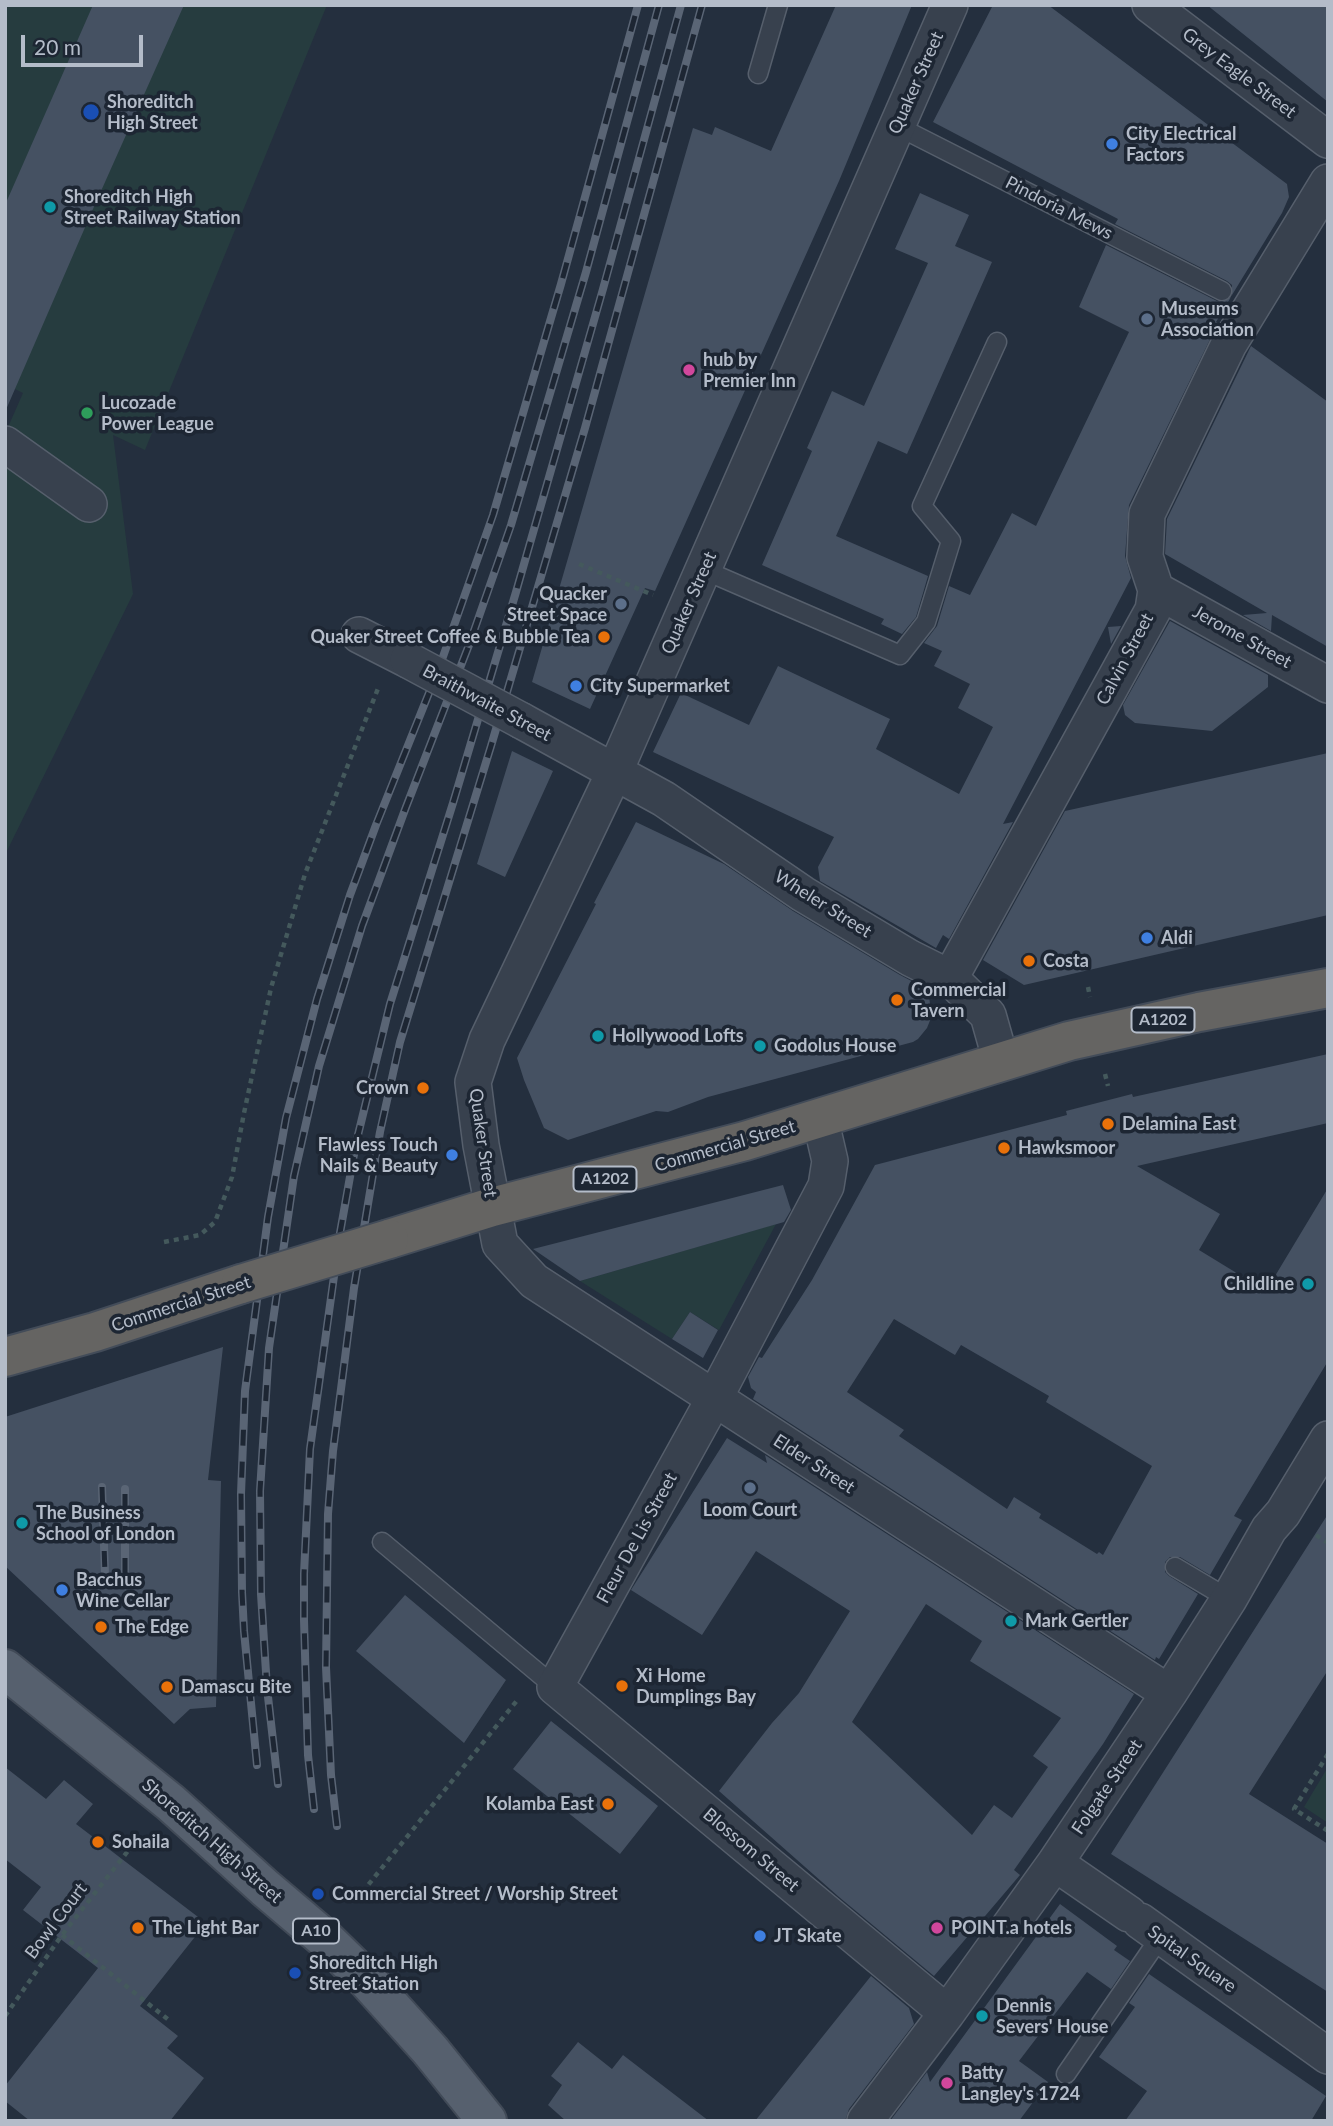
<!DOCTYPE html>
<html>
<head>
<meta charset="utf-8">
<style>
	body { margin:0 }
	#map { position:relative; width:1333px; height:2126px; overflow:hidden; background:#242f3e; font-family:Lato,sans-serif }
	canvas { display:block }
	.frame { position:absolute; inset:0; border:7px solid #b4bcc9; pointer-events:none }
	.scale { position:absolute; left:21px; top:35px; width:122px; height:32px; box-sizing:border-box; border:4px solid #b4bcc9; border-top:0; padding-left:9px; font-size:21px; line-height:24px; white-space:nowrap; color:#b4bcc9; -webkit-text-stroke:5px #1d2633; paint-order:stroke }
</style>
</head>
<body>
<div id="map">
<canvas width="1333" height="2126"></canvas>
<div class="frame"></div>
<div class="scale">20 m</div>
</div>
<script>
const ctx = document.querySelector('canvas').getContext('2d');
ctx.lineJoin = 'round';
function fillPath(path, color) { ctx.fillStyle = color; ctx.fill(path, 'evenodd'); }
const shape = rows => new Path2D(rows.map(r => 'M' + r).join(''));
function trace(path, color, width, dash) { ctx.strokeStyle = color; ctx.lineWidth = width; ctx.lineCap = dash ? 'butt' : 'round'; ctx.setLineDash(dash || []); ctx.stroke(path); }
function label(font, color, halo, rows, align = 'center') {
  ctx.font = font + ' Lato,sans-serif'; ctx.lineWidth = 7; ctx.setLineDash([]); ctx.textBaseline = 'middle'; ctx.strokeStyle = halo; ctx.fillStyle = color; for (const [text, x, y, turn = 0] of rows) {
    ctx.save(); ctx.translate(x, y); ctx.rotate((+turn || 0) * Math.PI / 180); ctx.textAlign = isNaN(turn) ? turn : align; if (halo) ctx.strokeText(text, 0, 0); ctx.fillText(text, 0, 0); ctx.restore();
  }
}
fillPath(shape([
	[5,5,327,5,145,450,113,435,133,594,5,855,5,434,23,393,5,384],
	[776,1224,719,1330,690,1312,672,1339,580,1281],
	[1328,1767,1328,1823,1304,1807]
]), '#263c3f');
fillPath(shape([
	[93,5,184,5,93,209,5,412,5,205],
	[836,5,912,5,839,181,655,591,645,588,590,709,532,682,693,128,712,135,715,127,771,151],
	[993,5,1048,5,1287,184,1289,197,1282,213,1232,295,1232,285,1227,281,1115,224,1118,219,933,122],
	[1207,5,1328,5,1328,102],
	[920,193,969,215,955,246,992,262,907,454,878,441,836,536,928,576,916,617,902,634,881,624,884,619,762,565,812,451,807,448,832,391,864,406,928,263,895,249],
	[1106,245,1217,301,1223,302,1231,297,1216,322,1218,323,1129,505,1125,556,1131,578,1003,824,1013,822,949,939,943,935,936,948,820,881,818,867,834,837,653,752,681,693,749,725,778,666,890,719,876,749,959,794,993,727,958,708,970,684,934,666,942,651,924,643,937,626,949,586,970,595,1012,513,1036,526,1129,332,1079,307],
	[1251,346,1328,402,1328,647,1272,615,1271,631,1243,615,1267,613,1165,554,1167,519],
	[1170,621,1268,675,1268,687,1212,731,1135,723,1125,715,1123,705],
	[1121,626,1111,644,1108,627],
	[512,751,553,771,505,877,477,864],
	[1328,753,1328,915,1024,985,983,960,1065,811],
	[636,822,724,864,793,911,900,975,923,987,929,995,930,1004,931,1018,927,1028,918,1039,913,1042,708,1097,668,1112,656,1111,568,1140,544,1128,524,1080,517,1058,596,904,594,903],
	[1328,1054,1328,1123,1137,1166,1220,1214,1199,1250,1266,1291,1328,1188,1328,1361,1234,1516,1242,1520,1210,1575,1180,1557,1170,1557,1165,1562,1165,1572,1169,1576,1198,1594,1159,1659,1156,1657,1155,1660,753,1399,756,1392,751,1388,748,1377,759,1357,762,1358,812,1280,875,1165,1067,1115,1066,1111,1132,1094,1133,1097],
	[894,1319,955,1355,961,1345,1049,1396,1046,1402,1152,1466,1103,1555,1099,1552,1097,1554,1039,1518,1041,1514,1014,1497,1007,1509,899,1436,904,1430,847,1392],
	[783,1185,791,1210,784,1222,580,1281,533,1249],
	[690,1312,718,1330,703,1358,672,1339],
	[223,1347,208,1480,221,1481,216,1707,190,1709,174,1724,5,1566,5,1417],
	[727,1438,767,1463,765,1455,1134,1694,1103,1744,1014,1870,1020,1875,934,1976,839,1897,719,1791,772,1723,799,1693,850,1611,756,1551,702,1635,631,1590],
	[926,1604,982,1641,970,1661,1061,1718,1033,1756,1048,1767,1012,1818,994,1805,972,1835,852,1722],
	[1328,1514,1328,1670,1249,1794,1328,1844,1328,1992,1111,1854],
	[405,1595,506,1680,464,1743,356,1651],
	[551,1721,658,1806,620,1854,513,1769],
	[5,1767,46,1799,64,1780,93,1804,76,1824,206,1923,140,2006,178,2036,167,2048,204,2078,170,2121,30,2121,5,2101,5,2086,98,1968,23,1910,41,1887,5,1859],
	[1060,1904,1117,1946,1114,1950,1130,1961,1111,1989,1087,1972,1019,2061,1048,2082,1019,2121,890,2121,927,2072,930,2082],
	[1149,1974,1326,2096,1311,2121,1125,2121,1147,2091,1099,2057,1135,2007,1129,2003],
	[871,1976,909,2008,914,2024,849,2109,845,2121,755,2121],
	[578,2042,612,2069,623,2055,709,2121,566,2121,548,2105,562,2085,551,2076]
]), '#455162');
const service = shape([
	[758,74,778,5],
	[897,126,1222,291],
	[704,570,900,655,926,622,951,541,922,506,997,342],
	[382,1542,555,1687],
	[1175,1567,1229,1599],
	[1066,2074,1161,1936]
]);
const minor = shape([
	[950,5,615,771,487,1040,473,1082,481,1145,500,1244,534,1281,1169,1693],
	[1150,5,1328,140],
	[5,444,89,504],
	[1156,590,1328,685],
	[359,635,408,660],
	[522,721,664,799,803,894,910,958,950,978,988,1015,1001,1061],
	[950,978,1153,610,1156,590,1145,557,1147,514,1229,344,1328,182],
	[820,1118,830,1161,826,1186,714,1399,555,1687,947,2013],
	[1055,1863,1129,1914],
	[1140,1921,1328,2056],
	[865,2121,947,2013,1055,1863,1169,1693,1229,1599,1269,1529,1283,1513,1328,1439]
]);
const primary = shape([
	[5,1669,171,1803,265,1888,324,1938,367,1980,430,2050,487,2121]
]);
const trunk = shape([
	[389,1239,492,1207,745,1141,1069,1041,1199,1012,1328,988],
	[5,1357,95,1332,241,1284]
]);
trace(service, '#565f6c', 21);
trace(minor, '#565f6c', 38);
trace(primary, '#414a57', 42);
trace(trunk, '#434c59', 42);
trace(shape([
	[579,564,653,595],
	[1088,987,1090,997],
	[1105,1074,1108,1086],
	[164,1242,200,1235,215,1222,232,1177,244,1113,271,988,305,874,379,686],
	[1316,1535,1328,1543],
	[1328,1754,1294,1809,1328,1831],
	[356,1900,519,1698],
	[62,1935,170,2021],
	[5,2016,62,1935,131,1847]
]), '#44595c', 4.5, [5, 5]);
trace(service, '#38414e', 18);
trace(minor, '#38414e', 35);
trace(primary, '#56606e', 38);
trace(trunk, '#656462', 38);
const rail = shape([
	[102,1487,105,1574],
	[125,1574,125,1489],
	[257,1765,244,1631,242,1592,241,1494,245,1391,268,1217,286,1118,317,999,350,895,376,825,439,668,493,515,561,284,638,5],
	[278,1784,267,1688,261,1594,260,1491,269,1348,294,1176,319,1066,362,926,406,807,469,645,511,525,586,272,659,5],
	[314,1809,308,1755,304,1620,304,1574,310,1449,340,1233,356,1143,390,1004,453,803,516,592,603,289,681,5],
	[337,1826,331,1775,326,1667,328,1514,333,1451,354,1288,380,1132,400,1042,491,746,585,428,702,5]
]);
trace(rail, '#5a6575', 8);
trace(rail, '#1d2633', 5, [16]);
const minorBridge = shape([
	[408,660,522,721]
]);
const trunkBridge = shape([
	[241,1284,389,1239]
]);
trace(minorBridge, '#565f6c', 38, []);
trace(trunkBridge, '#434c59', 42, []);
trace(minorBridge, '#38414e', 35);
trace(trunkBridge, '#656462', 38);
for (const [x, y, r, color] of [
	[91,112,9,"#1a4fb4"],
	[1112,144,7,"#3f7fe0"],
	[50,207,7,"#0f9aa8"],
	[1147,319,7,"#5c6f8a"],
	[689,370,7,"#d1479c"],
	[87,413,7,"#2e9e5b"],
	[621,604,7,"#5c6f8a"],
	[604,637,7,"#e8710a"],
	[576,686,7,"#3f7fe0"],
	[1147,938,7,"#3f7fe0"],
	[1029,961,7,"#e8710a"],
	[897,1000,7,"#e8710a"],
	[598,1036,7,"#0f9aa8"],
	[760,1046,7,"#0f9aa8"],
	[423,1088,7,"#e8710a"],
	[1108,1124,7,"#e8710a"],
	[1004,1148,7,"#e8710a"],
	[452,1155,7,"#3f7fe0"],
	[1308,1284,7,"#0f9aa8"],
	[750,1488,7,"#5c6f8a"],
	[22,1523,7,"#0f9aa8"],
	[62,1590,7,"#3f7fe0"],
	[1011,1621,7,"#0f9aa8"],
	[101,1627,7,"#e8710a"],
	[622,1686,7,"#e8710a"],
	[167,1687,7,"#e8710a"],
	[608,1804,7,"#e8710a"],
	[98,1842,7,"#e8710a"],
	[318,1894,7,"#1a4fb4"],
	[138,1928,7,"#e8710a"],
	[937,1928,7,"#d1479c"],
	[760,1936,7,"#3f7fe0"],
	[295,1973,7,"#1a4fb4"],
	[982,2016,7,"#0f9aa8"],
	[947,2083,7,"#d1479c"]
]) { const dot = new Path2D(); dot.arc(x, y, r, 0, 2 * Math.PI); ctx.fillStyle = color; ctx.fill(dot); trace(dot, '#1d2633', 2.5); }
for (const [x, y, w] of [
	[1163,1020,63],
	[605,1179,63],
	[316,1931,46]
]) { const box = new Path2D(); box.roundRect(x - w / 2, y - 12.5, w, 25, 5); ctx.fillStyle = '#1d2633'; ctx.fill(box); trace(box, '#b4bcc9', 2); }
label('bold 16px', '#b4bcc9', null, [
	["A1202",1163,1020],
	["A1202",605,1179],
	["A10",316,1931]
]);
label('18px', '#b4bcc9', '#1d2633', [
	["Grey Eagle Street",1239,73,37],
	["Quaker Street",916,83,-66],
	["Pindoria Mews",1059,208,27],
	["Quaker Street",689,603,-66],
	["Jerome Street",1242,637,29],
	["Calvin Street",1125,659,-62],
	["Braithwaite Street",487,703,28],
	["Wheler Street",823,904,32],
	["Quaker Street",483,1143,82],
	["Commercial Street",725,1146,-16],
	["Commercial Street",181,1304,-18],
	["Elder Street",814,1464,33],
	["Fleur De Lis Street",637,1538,-61],
	["Folgate Street",1107,1787,-56],
	["Shoreditch High Street",212,1841,41],
	["Blossom Street",751,1850,40],
	["Bowl Court",56,1921,-53],
	["Spital Square",1192,1959,35]
]);
label('bold 18px', '#b4bcc9', '#1d2633', [
	["Shoreditch",107,102],
	["High Street",107,123],
	["City Electrical",1126,134],
	["Factors",1126,155],
	["Shoreditch High",64,197],
	["Street Railway Station",64,218],
	["Museums",1161,309],
	["Association",1161,330],
	["hub by",703,360],
	["Premier Inn",703,381],
	["Lucozade",101,403],
	["Power League",101,424],
	["Quacker",607,594,"right"],
	["Street Space",607,615,"right"],
	["Quaker Street Coffee & Bubble Tea",590,637,"right"],
	["City Supermarket",590,686],
	["Aldi",1161,938],
	["Costa",1043,961],
	["Commercial",911,990],
	["Tavern",911,1011],
	["Hollywood Lofts",612,1036],
	["Godolus House",774,1046],
	["Crown",409,1088,"right"],
	["Delamina East",1122,1124],
	["Flawless Touch",438,1145,"right"],
	["Nails & Beauty",438,1166,"right"],
	["Hawksmoor",1018,1148],
	["Childline",1294,1284,"right"],
	["Loom Court",750,1510,"center"],
	["The Business",36,1513],
	["School of London",36,1534],
	["Bacchus",76,1580],
	["Wine Cellar",76,1601],
	["Mark Gertler",1025,1621],
	["The Edge",115,1627],
	["Xi Home",636,1676],
	["Dumplings Bay",636,1697],
	["Damascu Bite",181,1687],
	["Kolamba East",594,1804,"right"],
	["Sohaila",112,1842],
	["Commercial Street / Worship Street",332,1894],
	["The Light Bar",152,1928],
	["POINT.a hotels",951,1928],
	["JT Skate",774,1936],
	["Shoreditch High",309,1963],
	["Street Station",309,1984],
	["Dennis",996,2006],
	["Severs' House",996,2027],
	["Batty",961,2073],
	["Langley's 1724",961,2094]
], 'left');
</script>
</body>
</html>
